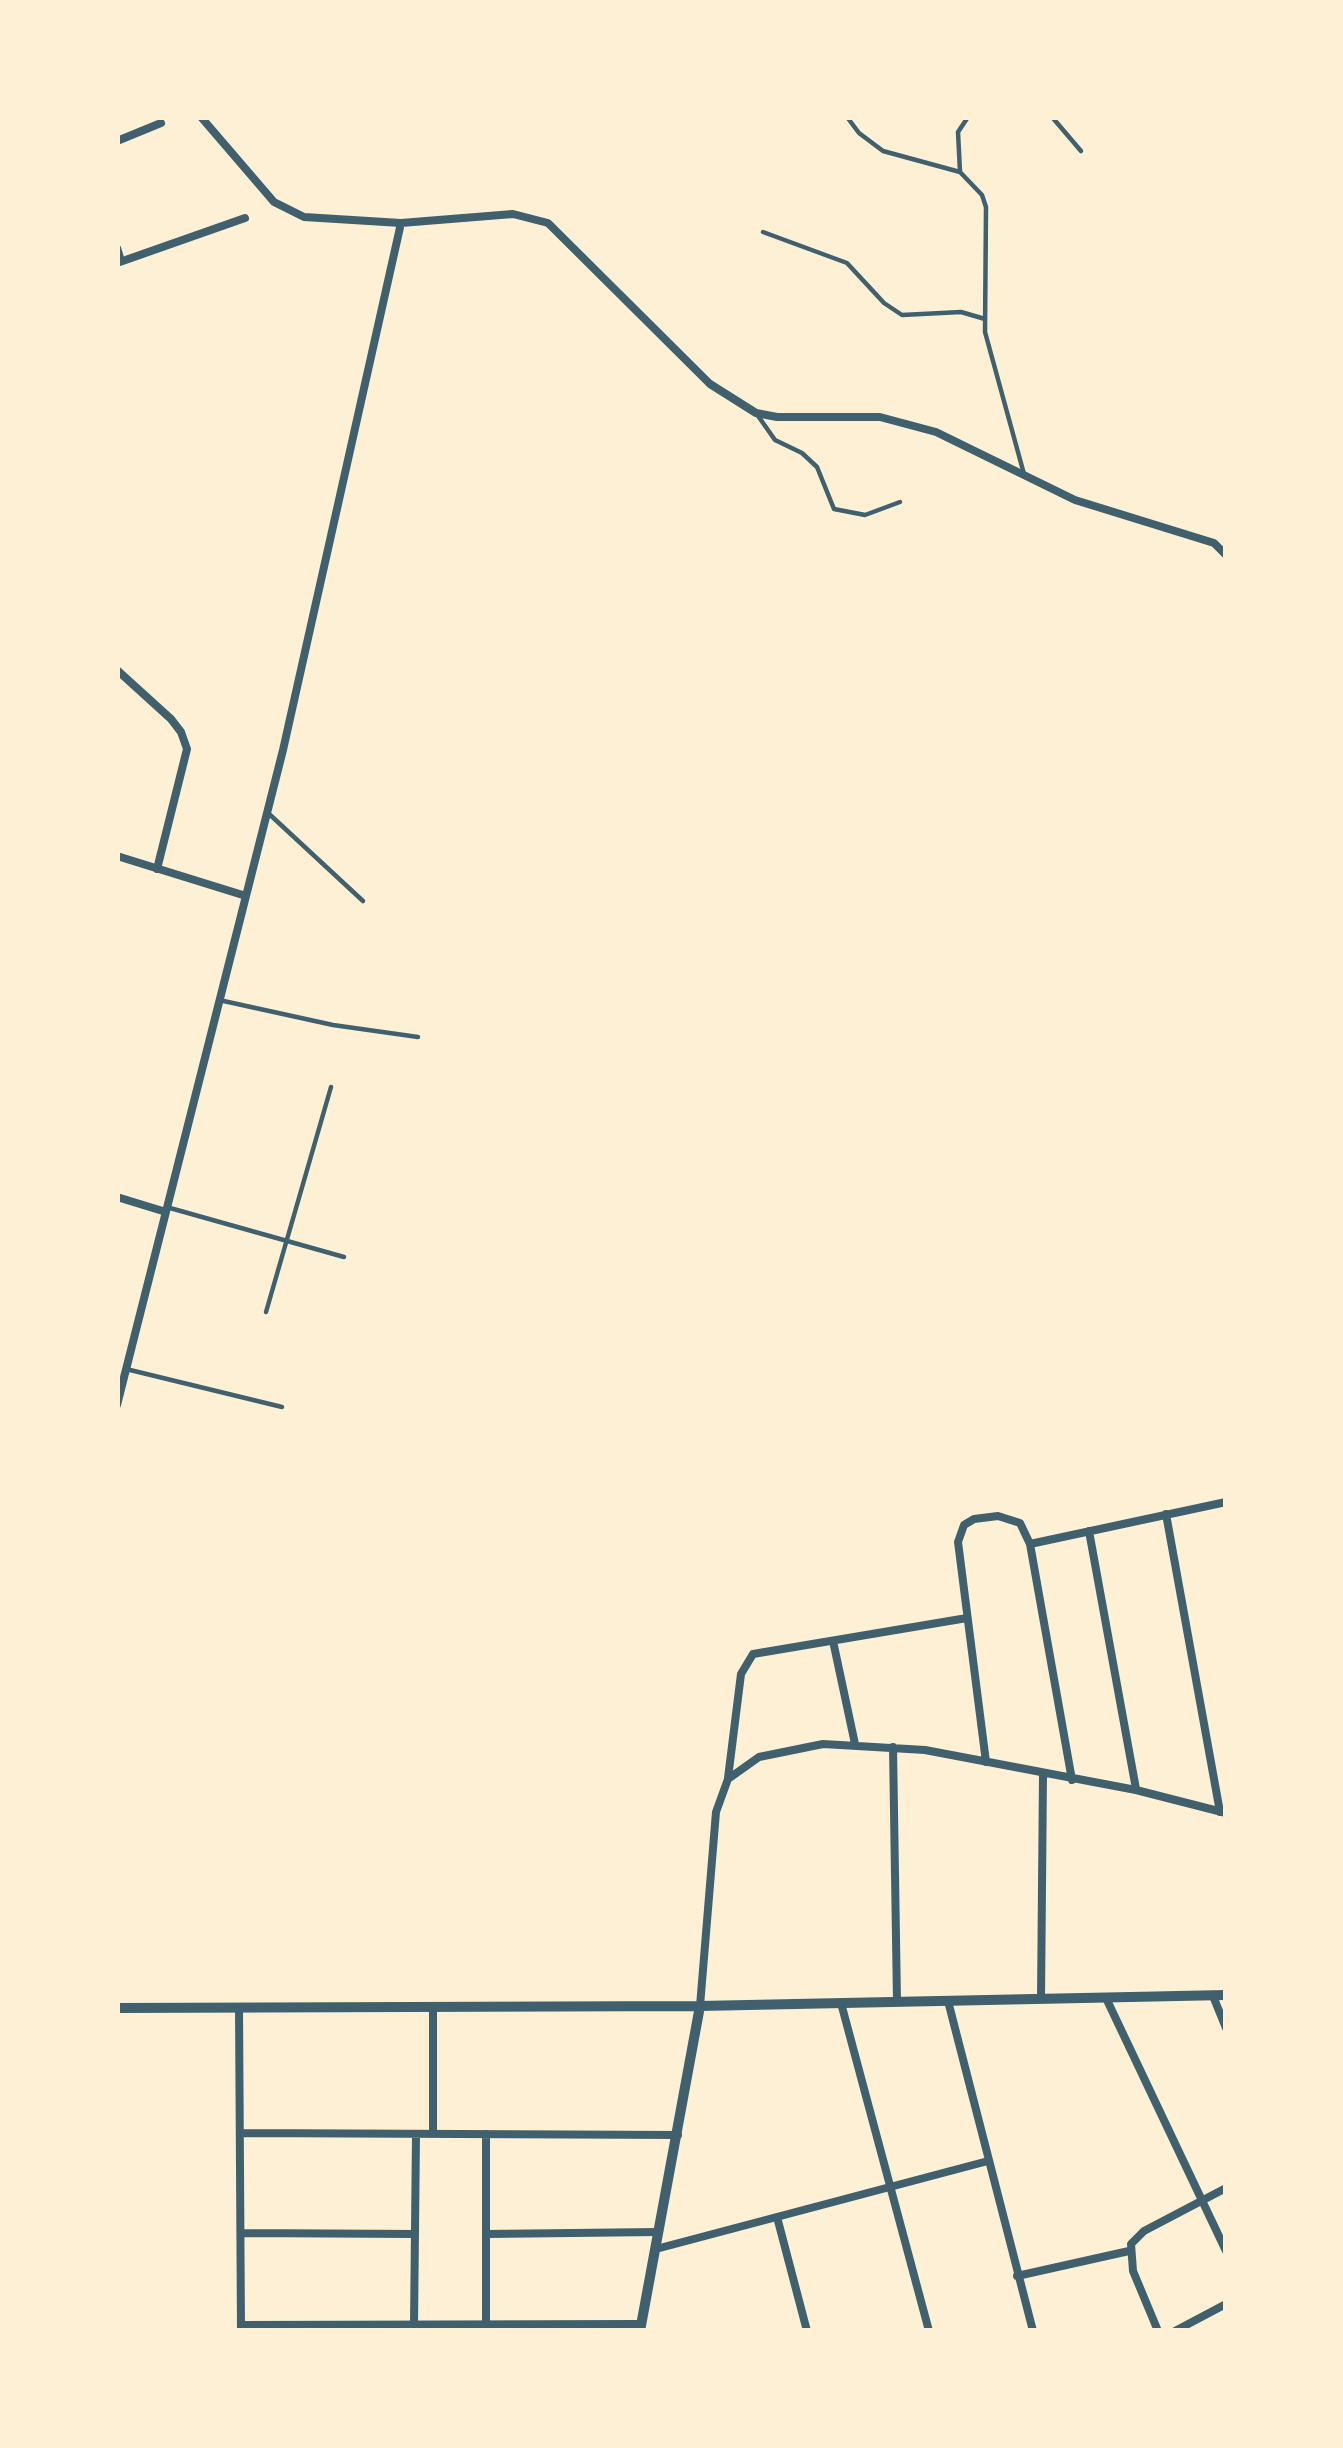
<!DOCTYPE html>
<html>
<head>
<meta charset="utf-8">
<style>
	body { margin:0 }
	#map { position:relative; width:1343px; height:2448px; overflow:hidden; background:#fdf0d5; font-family:Bitter,serif }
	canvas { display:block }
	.frame { position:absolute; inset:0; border:120px solid #fdf0d5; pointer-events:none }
</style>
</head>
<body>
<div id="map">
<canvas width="1343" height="2448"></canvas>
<div class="frame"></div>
</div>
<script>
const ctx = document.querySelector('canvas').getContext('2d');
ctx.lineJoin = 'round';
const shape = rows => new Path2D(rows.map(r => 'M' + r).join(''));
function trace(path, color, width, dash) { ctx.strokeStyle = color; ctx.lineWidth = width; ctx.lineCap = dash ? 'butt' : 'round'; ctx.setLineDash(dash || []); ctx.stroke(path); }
trace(shape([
	[847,117,859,133,883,151,960,172,982,195,986,207,985,332,1024,474],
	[1052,117,1081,151],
	[960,172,958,132,968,117],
	[763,232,847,263,884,303,902,315,961,312,985,319],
	[756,413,775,440,802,453,817,467,834,509,865,515,900,502],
	[267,812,363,901],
	[219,1000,333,1025,418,1037],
	[170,1208,344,1257],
	[266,1312,331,1087],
	[126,1369,282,1407]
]), '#3f606c', 4.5);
trace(shape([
	[201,117,274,202,304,217,401,223,513,214,548,223,710,384,756,413,777,417,880,417,936,432,1075,500,1214,543,1226,555],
	[117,141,161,123],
	[117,248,121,261],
	[117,263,245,218],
	[117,670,171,719,181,732,187,749,157,869],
	[117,856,246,896],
	[117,1197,166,1212],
	[117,1405,283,750,401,223],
	[1166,1514,1220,1812],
	[1089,1531,1136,1789],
	[1030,1544,1226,1502],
	[833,1641,855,1744],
	[893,1747,897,2002],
	[986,1762,958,1542,964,1525,974,1519,998,1516,1020,1523,1030,1544,1072,1780],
	[728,1778,741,1674,753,1654,967,1618],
	[1213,1996,1226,2028],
	[1106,1998,1226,2251],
	[1041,1999,1043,1774],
	[948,2001,1033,2331],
	[841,2003,929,2331],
	[433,2006,433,2134],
	[700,2006,716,1812,728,1779,759,1757,823,1744,925,1750,1136,1790,1226,1813],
	[239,2007,241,2331],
	[241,2133,678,2135],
	[486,2134,486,2324],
	[777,2217,807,2331],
	[241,2233,415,2234],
	[486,2234,658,2232],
	[656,2249,988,2161],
	[1017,2276,1129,2251],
	[241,2325,641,2324],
	[414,2325,416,2134],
	[1158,2331,1133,2271,1131,2244,1144,2231,1226,2188],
	[1175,2331,1226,2304]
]), '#3f606c', 8);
trace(shape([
	[117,2008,700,2006,1226,1995],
	[640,2331,700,2006]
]), '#3f606c', 10);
</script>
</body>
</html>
